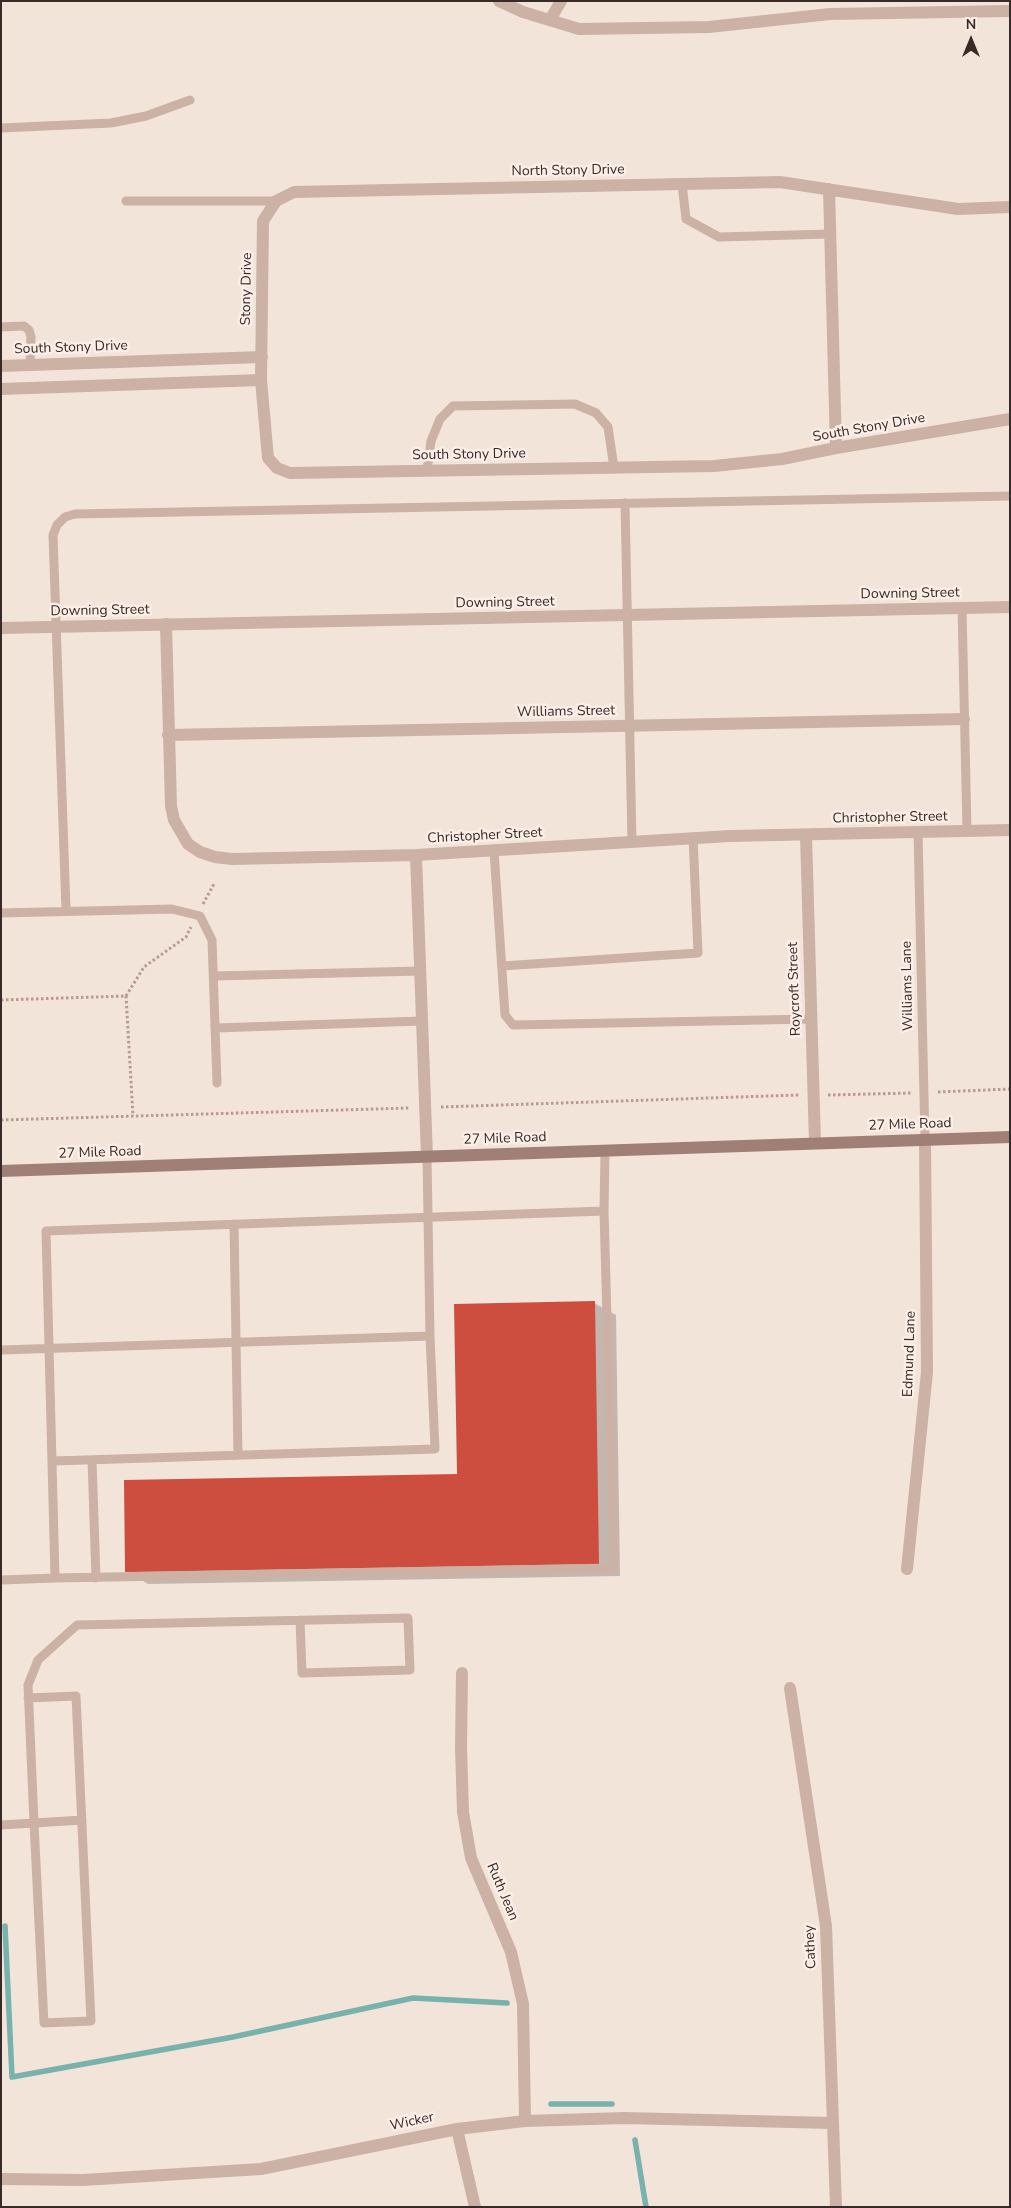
<!DOCTYPE html>
<html>
<head>
<meta charset="utf-8">
<style>
	body { margin:0 }
	#map { position:relative; width:1011px; height:2208px; overflow:hidden; background:#f3e4da; font-family:"Nunito Sans",sans-serif }
	canvas { display:block }
	.frame { position:absolute; inset:0; border:2px solid #372a27; pointer-events:none }
	.north { position:absolute; left:946px; top:15px; width:50px; height:50px; -webkit-text-stroke:4px #faeee7; paint-order:stroke; rotate:0deg; font-size:14px; font-weight:700; line-height:20px; text-align:center; color:#372a27 }
	.north::after { content:''; display:block; margin:auto; width:18px; height:22px; background:#372a27; clip-path:polygon(50% 0,100% 100%,50% 72%,0 100%) }
</style>
</head>
<body>
<div id="map">
<canvas width="1011" height="2208"></canvas>
<div class="frame"></div>
<div class="north">N</div>
</div>
<script>
const ctx = document.querySelector('canvas').getContext('2d');
ctx.lineJoin = 'round';
function fillPath(path, color) { ctx.fillStyle = color; ctx.fill(path, 'evenodd'); }
const shape = rows => new Path2D(rows.map(r => 'M' + r).join(''));
function trace(path, color, width, dash) { ctx.strokeStyle = color; ctx.lineWidth = width; ctx.lineCap = dash ? 'butt' : 'round'; ctx.setLineDash(dash || []); ctx.stroke(path); }
function label(font, color, halo, rows, align = 'center') {
  ctx.font = font + ' "Nunito Sans",sans-serif'; ctx.lineWidth = 5; ctx.setLineDash([]); ctx.textBaseline = 'middle'; ctx.strokeStyle = halo; ctx.fillStyle = color; for (const [text, x, y, turn = 0] of rows) {
    ctx.save(); ctx.translate(x, y); ctx.rotate((+turn || 0) * Math.PI / 180); ctx.textAlign = isNaN(turn) ? turn : align; if (halo) ctx.strokeText(text, 0, 0); ctx.fillText(text, 0, 0); ctx.restore();
  }
}
fillPath(shape([
	[594,1303,616,1315,620,1576,148,1584,126,1571,458,1475]
]), '#0003');
trace(shape([
	[5,1926,12,2077,233,2037,413,1998,507,2003],
	[551,2104,612,2104],
	[635,2140,646,2207]
]), '#77b2ac', 5.5);
fillPath(shape([
	[595,1301,599,1564,125,1572,124,1480,457,1474,454,1304]
]), '#cd4d3e');
trace(shape([
	[203,904,215,882],
	[126,996,144,967,186,937,191,927],
	[1,1000,126,996,133,1116],
	[938,1092,1010,1089],
	[828,1095,912,1093],
	[441,1107,799,1095],
	[1,1120,409,1108]
]), '#b89b8f', 3, [2.5, 2.5]);
trace(shape([
	[1,128,111,123,146,116,190,100],
	[682,184,686,219,719,237,830,234],
	[126,201,276,201],
	[1,327,24,326,29,330,31,337,30,365],
	[427,471,431,441,440,419,453,406,575,404,596,413,608,427,614,468],
	[625,503,632,842],
	[962,608,967,830],
	[918,832,925,1140],
	[494,851,505,1015,513,1025,811,1019],
	[66,910,53,535,57,525,65,517,75,514,1010,496],
	[1,913,172,909,200,916,212,940,217,1083],
	[502,966,698,953,693,837],
	[215,976,420,971],
	[216,1028,421,1021],
	[604,1211,614,1568,55,1578,46,1231,604,1211],
	[604,1211,605,1151],
	[234,1224,238,1455],
	[1,1350,430,1336,427,1157],
	[92,1460,96,1578],
	[53,1461,435,1449,430,1336],
	[1,1580,55,1578],
	[28,1698,76,1696,91,2021,44,2023,34,1823,82,1820],
	[1,1825,34,1823,28,1685,38,1660,77,1625,408,1618,410,1670,302,1673,300,1620]
]), '#ccb1a5', 9);
trace(shape([
	[499,1,523,12,579,29,709,27,830,14,1010,11],
	[550,20,561,1],
	[829,189,836,448],
	[1010,207,958,209,780,182,294,192,276,201,263,221,261,380,268,458,277,468,290,473,714,466,782,459,836,448,1010,419],
	[1,366,262,357],
	[1,389,261,380],
	[166,624,171,806,174,820,188,844,200,852,215,857,232,859,416,855,730,836,1010,830],
	[1,628,1010,607],
	[168,735,964,719],
	[806,835,815,1143],
	[416,855,427,1157],
	[907,1569,927,1372,925,1140],
	[462,1673,461,1747,463,1812,471,1858,511,1952,523,2004,525,2121],
	[790,1688,826,1926,836,2207],
	[457,2129,475,2207],
	[1,2179,83,2180,261,2169,457,2129,525,2121,625,2118,832,2123]
]), '#ccb1a5', 12);
trace(shape([
	[1,1171,1010,1137]
]), '#a08076', 12);
label('14px', '#372a27', '#faeee7', [
	["North Stony Drive",568,171,-1],
	["Stony Drive",247,289,-89],
	["South Stony Drive",71,348,-2],
	["South Stony Drive",869,428,-10],
	["South Stony Drive",469,455,-1],
	["Downing Street",910,594,-1],
	["Downing Street",505,603,-1],
	["Downing Street",100,611,-1],
	["Williams Street",566,712,-1],
	["Christopher Street",890,818,-1],
	["Christopher Street",485,836,-3],
	["Williams Lane",908,986,-91],
	["Roycroft Street",795,989,-92],
	["27 Mile Road",910,1125,-2],
	["27 Mile Road",505,1139,-2],
	["27 Mile Road",100,1153,-2],
	["Edmund Lane",910,1354,-88],
	["Ruth Jean",502,1892,67],
	["Cathey",811,1947,-93],
	["Wicker",412,2122,-12]
]);
</script>
</body>
</html>
